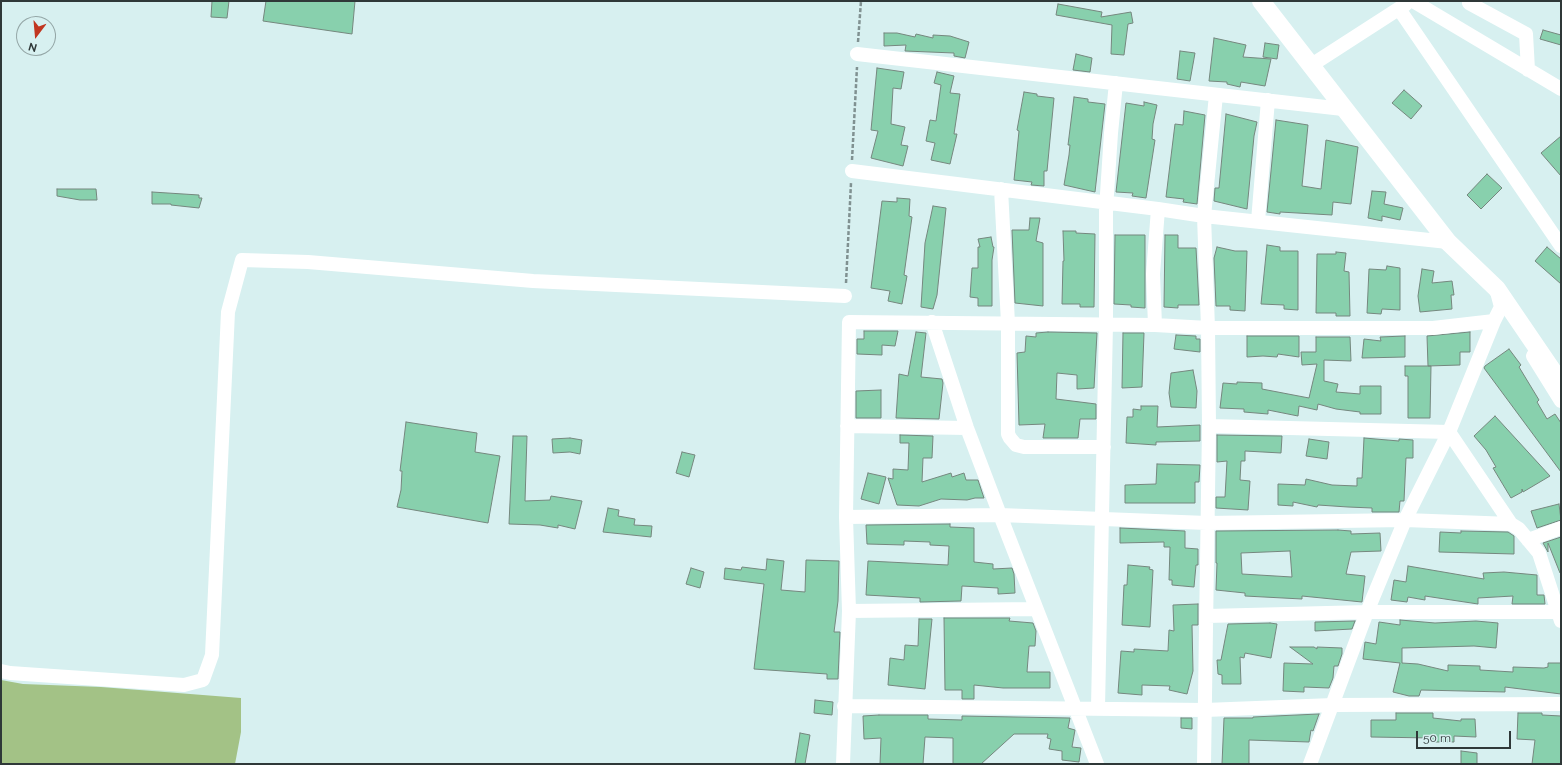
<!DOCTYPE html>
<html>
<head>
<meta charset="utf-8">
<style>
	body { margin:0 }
	#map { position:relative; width:1562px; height:765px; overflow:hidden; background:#d7f0f0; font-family:Raleway,sans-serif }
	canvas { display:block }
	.frame { position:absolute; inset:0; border:2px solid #2f3838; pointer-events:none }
	.north { position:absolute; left:16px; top:16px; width:40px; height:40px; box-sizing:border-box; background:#d7f0f0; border:1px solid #94a6a6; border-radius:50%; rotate:196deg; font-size:11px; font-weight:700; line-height:16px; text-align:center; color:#2f3838 }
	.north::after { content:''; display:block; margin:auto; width:14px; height:18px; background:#c13620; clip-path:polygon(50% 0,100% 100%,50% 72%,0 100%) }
	.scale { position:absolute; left:1416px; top:731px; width:95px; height:18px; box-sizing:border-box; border:2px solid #2f3838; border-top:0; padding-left:5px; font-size:12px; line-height:14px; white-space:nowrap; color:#2f3838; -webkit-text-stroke:3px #d7f0f0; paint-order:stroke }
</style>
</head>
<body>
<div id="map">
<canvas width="1562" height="765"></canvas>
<div class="frame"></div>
<div class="north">N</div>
<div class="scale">50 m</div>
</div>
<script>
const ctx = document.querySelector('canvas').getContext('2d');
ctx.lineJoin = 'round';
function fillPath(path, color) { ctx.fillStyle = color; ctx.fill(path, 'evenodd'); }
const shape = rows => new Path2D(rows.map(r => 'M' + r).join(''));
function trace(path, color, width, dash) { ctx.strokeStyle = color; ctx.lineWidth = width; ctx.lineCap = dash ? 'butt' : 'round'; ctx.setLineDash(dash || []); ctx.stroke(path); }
fillPath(shape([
	[1,680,23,684,101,687,241,698,241,732,235,764,1,764]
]), '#a3c286');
const building = shape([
	[212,1,229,1,227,18,211,17,212,1],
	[266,1,355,1,352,34,263,21,266,1],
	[1058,4,1102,12,1101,17,1131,12,1133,23,1128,24,1124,55,1111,54,1112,25,1056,15,1058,4],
	[1543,30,1561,35,1561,45,1540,39,1543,30],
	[884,33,897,33,915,37,916,34,933,38,933,35,950,36,969,42,965,58,954,56,954,53,905,51,906,45,884,46,884,33],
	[1214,38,1246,45,1243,57,1271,59,1265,86,1241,82,1240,87,1227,84,1227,82,1209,81,1214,38],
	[1265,43,1279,45,1277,59,1263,57,1265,43],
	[1180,51,1195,53,1190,81,1177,79,1180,51],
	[1076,54,1092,58,1090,72,1073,70,1076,54],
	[877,68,904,72,901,89,893,88,891,124,905,127,901,145,908,146,903,166,871,158,878,131,871,130,877,68],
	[937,72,954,76,950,93,960,94,954,134,957,134,950,164,931,160,935,143,926,141,930,120,936,121,941,85,934,83,937,72],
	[1404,90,1422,106,1411,119,1392,103,1404,90],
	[1024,92,1037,94,1037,96,1054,98,1047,171,1044,171,1044,186,1031,185,1032,182,1014,180,1019,131,1017,130,1024,92],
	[1074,97,1088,99,1088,102,1105,104,1095,192,1064,185,1069,155,1070,145,1068,145,1074,97],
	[1144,102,1157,105,1153,124,1152,139,1155,140,1146,198,1132,196,1133,193,1116,192,1126,103,1144,106,1144,102],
	[1184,111,1205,115,1197,204,1183,202,1184,199,1166,197,1175,124,1183,125,1184,111],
	[1226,114,1257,122,1254,136,1247,209,1214,201,1215,188,1219,188,1226,114],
	[1276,120,1308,125,1302,186,1321,189,1326,140,1358,147,1351,204,1333,202,1332,215,1280,212,1280,214,1267,212,1276,120],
	[1561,136,1561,176,1541,153,1561,136],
	[1487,174,1502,188,1481,209,1467,195,1487,174],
	[57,189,96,189,97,200,80,200,57,196,57,189],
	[1372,191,1386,192,1384,204,1403,208,1400,220,1382,216,1382,221,1368,218,1372,191],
	[152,192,199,195,199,198,202,198,199,208,171,205,171,204,152,204,152,192],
	[897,198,910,199,909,216,912,217,904,275,907,276,902,304,888,301,890,291,871,288,882,201,897,202,897,198],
	[933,206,946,208,937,295,933,309,921,307,925,243,933,206],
	[1030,218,1040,218,1036,241,1043,243,1043,306,1015,303,1012,230,1029,230,1030,218],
	[1063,231,1076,231,1076,233,1095,234,1094,307,1080,307,1080,304,1062,304,1063,261,1064,261,1063,231],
	[1115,235,1145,235,1145,308,1131,307,1131,305,1114,304,1115,235],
	[1165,235,1178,235,1178,248,1196,248,1199,305,1178,305,1178,308,1164,307,1165,235],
	[991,237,993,247,994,247,992,260,992,306,978,306,978,298,970,297,972,268,978,268,978,247,980,247,978,239,991,237],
	[1267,245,1280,247,1280,251,1298,251,1298,310,1284,309,1284,305,1261,304,1267,245],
	[1217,247,1235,251,1247,251,1245,311,1230,310,1230,306,1216,306,1214,258,1217,247],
	[1547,247,1561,259,1561,284,1535,261,1547,247],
	[1336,252,1346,253,1344,271,1349,272,1350,316,1336,316,1336,313,1316,313,1317,254,1336,254,1336,252],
	[1387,266,1400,268,1400,310,1382,309,1381,314,1367,313,1369,269,1386,270,1387,266],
	[1422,269,1434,271,1432,283,1452,281,1454,295,1451,295,1452,309,1420,312,1418,296,1422,269],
	[864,331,898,331,895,346,882,345,882,355,857,354,857,339,864,339,864,331],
	[916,332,926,333,921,377,942,379,943,383,939,419,896,418,899,374,908,376,916,332],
	[1048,332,1097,333,1094,388,1077,389,1077,375,1057,373,1056,399,1096,404,1096,419,1080,419,1078,438,1043,438,1045,424,1019,425,1017,353,1025,352,1026,336,1036,337,1036,333,1048,332],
	[1470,332,1470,352,1460,352,1460,365,1428,366,1427,336,1470,332],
	[1123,333,1144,333,1142,387,1122,388,1123,333],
	[1176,335,1196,336,1196,339,1200,339,1200,352,1174,349,1176,335],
	[1247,336,1299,336,1299,357,1278,354,1277,357,1263,356,1247,357,1247,336],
	[1405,336,1405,357,1362,358,1364,339,1381,341,1380,337,1405,336],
	[1316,337,1350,337,1351,361,1324,360,1324,381,1338,384,1336,392,1360,394,1360,386,1381,386,1381,414,1360,414,1360,412,1336,409,1318,404,1317,410,1299,406,1298,416,1268,410,1268,414,1244,412,1244,409,1220,408,1223,383,1237,384,1237,382,1262,383,1262,389,1309,398,1317,364,1302,365,1301,352,1316,352,1316,337],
	[1509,349,1521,365,1519,367,1539,400,1537,402,1547,419,1555,414,1561,423,1561,472,1484,368,1485,366,1509,349],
	[1405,366,1431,366,1430,418,1408,418,1408,376,1405,376,1405,366],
	[1193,370,1197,391,1196,408,1171,407,1169,393,1171,373,1193,370],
	[881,390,881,418,856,418,856,391,881,390],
	[1141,406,1158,406,1157,427,1200,425,1200,441,1156,442,1156,445,1126,443,1127,417,1133,417,1133,409,1141,410,1141,406],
	[1495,416,1550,476,1523,492,1522,489,1522,492,1511,498,1493,468,1496,467,1486,450,1474,436,1495,416],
	[406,422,477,433,475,452,500,456,488,523,397,507,401,490,402,471,400,471,406,422],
	[900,435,933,436,932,458,923,458,922,482,951,473,952,477,964,473,966,480,978,480,984,498,975,498,967,500,941,499,919,506,897,505,888,478,893,479,893,469,908,470,909,443,900,443,900,435],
	[1217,435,1282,436,1281,453,1245,451,1245,461,1241,461,1240,480,1250,481,1248,510,1216,508,1216,497,1225,497,1227,461,1217,462,1217,435],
	[513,436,527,436,525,501,550,500,551,496,582,501,575,529,558,525,558,528,540,525,509,524,513,436],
	[570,438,582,440,580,454,570,452,553,453,552,439,570,438],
	[1364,438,1399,441,1399,439,1413,440,1413,458,1406,458,1404,501,1400,501,1399,512,1372,512,1372,508,1348,507,1318,505,1317,507,1293,502,1293,506,1278,505,1278,484,1305,485,1306,479,1332,485,1357,486,1357,478,1362,478,1364,438],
	[1309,439,1329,442,1327,459,1306,456,1309,439],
	[682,452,695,455,689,477,676,473,682,452],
	[1157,464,1200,465,1199,482,1195,482,1195,503,1125,503,1125,485,1156,484,1157,464],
	[868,473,886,477,879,504,861,499,868,473],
	[1559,504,1561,520,1537,528,1531,511,1559,504],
	[608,508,619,510,618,516,635,519,634,525,652,526,651,537,603,532,608,508],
	[950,524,950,527,974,528,974,562,993,564,993,569,1012,568,1014,574,1015,593,998,594,998,588,962,586,961,601,920,602,920,598,866,595,868,561,948,565,949,546,930,545,930,542,904,541,904,545,867,544,866,525,950,524],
	[1120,528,1185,531,1185,548,1198,549,1198,565,1196,565,1194,587,1172,585,1172,580,1169,580,1170,547,1164,547,1164,542,1120,543,1120,528],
	[1338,530,1351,531,1351,534,1380,533,1381,551,1351,552,1346,574,1365,576,1362,602,1302,596,1302,599,1245,596,1245,593,1216,590,1217,563,1216,563,1216,531,1338,530],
	[1290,551,1292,577,1242,574,1241,553,1290,551],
	[1461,531,1508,532,1514,536,1514,554,1439,552,1440,532,1461,533,1461,531],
	[1561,537,1561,573,1560,573,1548,543,1548,552,1543,543,1561,537],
	[767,559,784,561,781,590,805,592,806,560,839,561,838,601,834,632,840,632,838,679,827,679,827,674,754,669,764,584,724,579,725,568,741,570,742,567,766,570,767,559],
	[1128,565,1150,567,1149,569,1153,570,1150,627,1122,625,1124,585,1127,585,1128,565],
	[1408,566,1484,579,1483,573,1504,572,1537,575,1537,595,1544,595,1545,604,1512,604,1513,596,1478,598,1478,604,1425,596,1425,600,1408,597,1407,602,1391,600,1394,580,1406,582,1408,566],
	[691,568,704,572,700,588,686,584,691,568],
	[1198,604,1198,625,1192,625,1193,671,1187,694,1169,690,1170,686,1142,685,1142,695,1118,693,1121,651,1134,652,1134,649,1168,651,1169,630,1174,631,1173,605,1198,604],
	[944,618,1010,618,1009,621,1033,623,1036,631,1035,646,1029,646,1027,672,1050,672,1050,688,1003,688,974,685,974,699,962,699,962,690,945,690,944,618],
	[919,619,932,619,925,689,888,685,890,658,904,660,905,645,918,646,919,619],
	[1400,620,1435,623,1476,621,1498,623,1496,648,1474,646,1402,648,1402,663,1418,664,1448,671,1448,665,1480,666,1480,670,1513,672,1513,667,1544,668,1548,667,1548,663,1561,663,1561,694,1505,687,1505,692,1421,690,1419,696,1409,696,1393,692,1400,663,1363,659,1365,642,1376,644,1379,622,1400,625,1400,620],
	[1355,621,1352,629,1315,631,1315,622,1355,621],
	[1270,623,1277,624,1271,658,1245,653,1244,658,1240,657,1241,684,1222,684,1222,675,1218,674,1217,660,1221,660,1228,624,1270,623],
	[1290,647,1314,647,1317,649,1317,647,1342,648,1342,654,1338,666,1334,666,1333,678,1329,688,1304,687,1304,692,1283,691,1284,663,1313,664,1290,647],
	[815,700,833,702,832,715,814,713,815,700],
	[1396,713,1433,713,1433,718,1461,721,1461,719,1475,719,1476,737,1454,736,1454,742,1432,742,1432,738,1371,737,1371,720,1396,720,1396,713],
	[1518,713,1542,713,1542,715,1561,716,1561,764,1532,764,1535,740,1517,739,1518,713],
	[1319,714,1313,731,1311,730,1309,742,1249,740,1249,764,1222,764,1224,718,1253,718,1253,717,1319,714],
	[879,715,928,715,928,719,962,720,962,716,1070,718,1068,728,1075,730,1072,747,1081,748,1079,762,1062,760,1062,751,1049,749,1051,739,1047,738,1048,734,1014,734,981,764,953,764,953,738,925,737,923,764,880,764,881,738,864,739,863,716,879,715],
	[1181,718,1192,718,1192,729,1181,728,1181,718],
	[800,733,810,735,805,764,795,764,800,733],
	[1461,751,1477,753,1477,764,1461,764,1461,751]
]);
fillPath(building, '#88d0ad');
trace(building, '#75877e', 1);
trace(shape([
	[858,42,861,1],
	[852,160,857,67],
	[846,283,851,183]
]), '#809191', 2.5, [4, 2]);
trace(shape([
	[1413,1,1561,89],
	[1469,3,1526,34,1528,70],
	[1399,9,1561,246],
	[857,54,1343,109],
	[1310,66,1406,4],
	[852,171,1158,209,1204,216,1448,242],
	[1001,189,1008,323,1008,434,1010,438,1016,445,1024,447,1104,447],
	[1258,221,1268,100],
	[932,322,967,428,1000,515,1097,764],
	[1155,325,1153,274,1158,209],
	[1533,356,1561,401],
	[847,426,967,428],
	[1209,426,1449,432,1511,524,1519,529,1539,553,1561,621],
	[846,517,1000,515,1207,523,1405,520,1511,524],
	[1528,540,1561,528],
	[849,611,1035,609],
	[1207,616,1367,612,1557,612],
	[1,671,10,673,184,685,203,680,212,655,228,312,242,260,308,262,533,281,845,296],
	[844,706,1205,710,1333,705,1561,704],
	[1098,707,1106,324,1106,209,1111,133,1116,83],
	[843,764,849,611,846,517,849,322,1155,325,1208,328,1433,328,1494,321],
	[1204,764,1209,426,1208,328,1204,216,1216,95],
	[1310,764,1367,612,1405,520,1449,432,1494,321,1501,307,1497,292]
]), '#fff', 14);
trace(shape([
	[1261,1,1448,242,1497,289,1561,383]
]), '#fff', 18);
</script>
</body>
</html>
